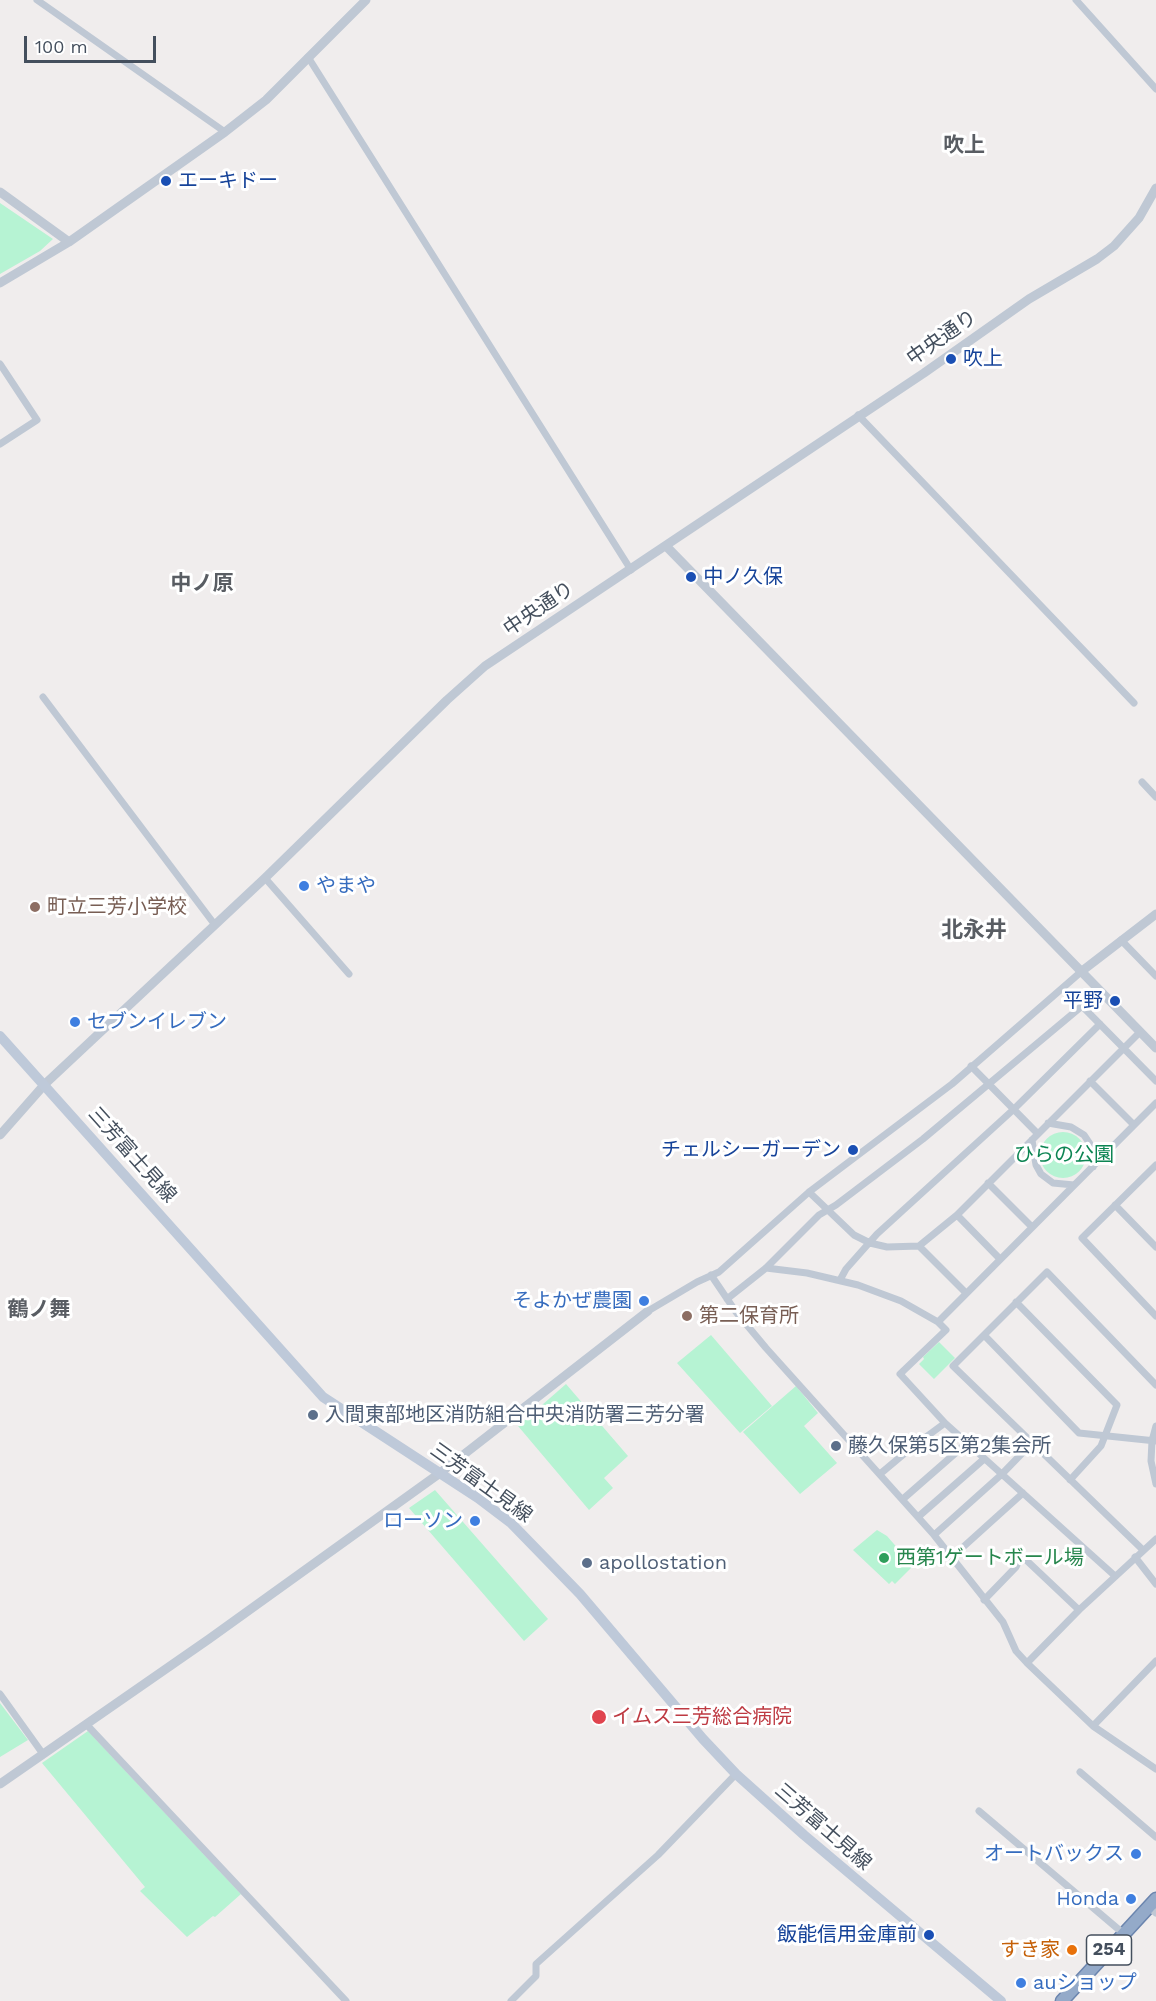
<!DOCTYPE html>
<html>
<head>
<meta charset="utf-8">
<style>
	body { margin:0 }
	#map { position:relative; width:1156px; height:2001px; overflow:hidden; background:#f0eded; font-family:"Work Sans",sans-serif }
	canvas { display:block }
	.scale { position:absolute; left:24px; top:36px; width:132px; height:27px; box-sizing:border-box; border:3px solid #444f5d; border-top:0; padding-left:8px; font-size:18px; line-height:21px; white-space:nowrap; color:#444f5d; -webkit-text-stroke:4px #fff; paint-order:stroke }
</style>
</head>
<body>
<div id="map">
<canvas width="1156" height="2001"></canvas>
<div class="scale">100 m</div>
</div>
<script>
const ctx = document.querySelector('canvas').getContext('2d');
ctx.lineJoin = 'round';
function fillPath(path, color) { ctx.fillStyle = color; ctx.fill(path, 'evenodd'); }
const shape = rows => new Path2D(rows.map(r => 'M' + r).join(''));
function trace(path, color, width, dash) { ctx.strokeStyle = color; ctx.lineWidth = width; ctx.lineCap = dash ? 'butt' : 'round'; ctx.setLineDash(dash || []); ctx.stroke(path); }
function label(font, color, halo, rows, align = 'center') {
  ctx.font = font + ' "Work Sans","Noto Sans JP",sans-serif'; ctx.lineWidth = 6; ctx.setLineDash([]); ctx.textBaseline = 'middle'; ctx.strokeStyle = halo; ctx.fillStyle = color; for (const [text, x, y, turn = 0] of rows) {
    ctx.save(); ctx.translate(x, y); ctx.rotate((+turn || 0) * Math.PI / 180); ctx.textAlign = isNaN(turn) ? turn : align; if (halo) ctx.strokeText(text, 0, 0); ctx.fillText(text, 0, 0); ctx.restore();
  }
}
fillPath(shape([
	[0,203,53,239,40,251,0,274],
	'1040 1155a23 23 0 1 1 46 0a23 23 0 1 1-46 0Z',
	[711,1335,772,1406,740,1433,677,1363],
	[939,1342,955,1358,934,1379,919,1364,924,1359,923,1357],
	[566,1384,628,1456,604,1478,613,1488,589,1510,518,1426],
	[796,1386,818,1413,804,1426,837,1463,800,1494,743,1432],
	[435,1490,548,1619,524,1641,409,1508],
	[877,1530,887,1536,913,1566,895,1584,892,1581,889,1584,853,1550],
	[0,1703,28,1740,0,1757],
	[88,1731,241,1894,215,1917,213,1916,187,1937,140,1891,145,1887,42,1763]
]), '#b6f3d3');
const trunk = shape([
	[1062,2001,1156,1899]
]);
trace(trunk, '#6b85ae', 15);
trace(shape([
	[37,0,225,132],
	[1076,0,1156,89],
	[308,57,631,570],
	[0,364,37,420,0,444],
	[858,415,1134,703],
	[43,697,215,925],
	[1142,782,1156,797],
	[265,878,349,974],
	[1121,940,1156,976],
	[971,1066,1038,1134],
	[1090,1081,1134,1125],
	[1048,1123,1071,1127,1084,1135,1090,1144,1093,1167],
	[1032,1140,1036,1165,1041,1174,1053,1183,1074,1185],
	[1156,1165,1082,1238,1156,1316],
	[988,1183,1032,1227],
	[809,1192,854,1235,870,1243,887,1247,919,1246,957,1215,1140,1032],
	[1115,1205,1156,1247],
	[957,1215,1000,1259],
	[919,1246,966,1293],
	[766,1268,807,1273,858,1285,901,1301,938,1322,946,1330,900,1374,945,1423,1115,1576],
	[711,1275,736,1312,766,1348,934,1535,1003,1622,1016,1651,1027,1663,1093,1726,1156,1769],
	[840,1280,846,1269,877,1234,1014,1109,1100,1024],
	[727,1299,766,1268,819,1215,836,1205,923,1139,1082,1006,1156,1081],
	[1016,1302,1117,1405,1101,1446,1070,1480],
	[648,1311,697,1282,719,1272,809,1192,952,1084,1082,971],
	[938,1322,1156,1103],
	[984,1335,1079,1433,1156,1441],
	[1156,1426,1152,1441,1151,1461,1156,1484],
	[880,1474,911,1448,945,1423],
	[903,1499,967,1443],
	[918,1517,984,1459],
	[934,1535,1002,1474,1032,1443],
	[1143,1550,953,1366,1047,1272,1156,1385],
	[1135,1557,1156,1584],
	[951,1558,1023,1493],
	[984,1600,1016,1567,1019,1561,1024,1558,1079,1610],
	[1027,1663,1079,1610,1156,1539],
	[0,1694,43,1754],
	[86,1724,346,2001],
	[1093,1726,1156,1661],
	[1080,1772,1156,1837],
	[979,1811,1124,1934],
	[1149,1907,1156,1913],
	[511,2001,536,1976,536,1964,658,1855,736,1774]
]), '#bfc8d4', 7);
trace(shape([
	[0,192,69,242],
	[0,283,69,242,225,132,266,100,366,0],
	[666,546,1156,1048],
	[1082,971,1156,914],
	[0,1135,45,1084,265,878,447,700,485,666,924,373,1029,299,1097,259,1114,246,1139,218,1156,188],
	[0,1784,209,1639,440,1473,648,1311]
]), '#bfc8d4', 9);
trace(shape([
	[0,1036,323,1397,478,1498,511,1523,580,1594,703,1739,736,1774,804,1835,1001,2001]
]), '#bec9d9', 10);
trace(trunk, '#94aac9', 12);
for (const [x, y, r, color] of [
	[166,181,6,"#1a4fb4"],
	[951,359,6,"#1a4fb4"],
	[691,577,6,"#1a4fb4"],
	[304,886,6,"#3f7fe0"],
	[35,907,6,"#8d6e63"],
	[1115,1001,6,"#1a4fb4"],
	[75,1022,6,"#3f7fe0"],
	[853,1150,6,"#1a4fb4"],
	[644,1301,6,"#3f7fe0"],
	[687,1316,6,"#8d6e63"],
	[313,1415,6,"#5c6f8a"],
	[836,1446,6,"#5c6f8a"],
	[475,1521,6,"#3f7fe0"],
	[884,1558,6,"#2e9e5b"],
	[587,1563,6,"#5c6f8a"],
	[599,1717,8,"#e0444e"],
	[1136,1854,6,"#3f7fe0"],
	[1131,1899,6,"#3f7fe0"],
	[929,1935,6,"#1a4fb4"],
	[1072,1950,6,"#e8710a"],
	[1021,1983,6,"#3f7fe0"]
]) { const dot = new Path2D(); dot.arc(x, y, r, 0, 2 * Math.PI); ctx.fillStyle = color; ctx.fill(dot); trace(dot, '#fff', 2); }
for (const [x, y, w] of [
	[1109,1950,45]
]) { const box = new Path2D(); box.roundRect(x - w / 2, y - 15, w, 30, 4.5); ctx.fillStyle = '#fff'; ctx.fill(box); trace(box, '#444f5d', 1.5); }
label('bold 18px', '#444f5d', null, [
	["254",1109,1950]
]);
label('20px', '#164399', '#fff', [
	["エーキドー",178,181],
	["吹上",963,359],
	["中ノ久保",703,577],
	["平野",1103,1001,"right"],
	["チェルシーガーデン",841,1150,"right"],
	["飯能信用金庫前",917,1935,"right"]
], 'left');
label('20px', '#444f5d', '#fff', [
	["中央通り",942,338,-35],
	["中央通り",539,609,-34],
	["三芳富士見線",132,1155,48],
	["三芳富士見線",481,1483,36],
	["三芳富士見線",823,1827,41]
]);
label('20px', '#366cbe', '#fff', [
	["やまや",316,886,"left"],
	["セブンイレブン",87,1022,"left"],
	["そよかぜ農園",632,1301],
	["ローソン",463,1521],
	["オートバックス",1124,1854],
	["Honda",1119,1899],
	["auショップ",1033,1983,"left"]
], 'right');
label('20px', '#785e54', '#fff', [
	["町立三芳小学校",47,907],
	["第二保育所",699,1316]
], 'left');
label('20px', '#0d8553', '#fff', [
	["ひらの公園",1064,1155]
]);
label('20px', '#4e5e75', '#fff', [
	["入間東部地区消防組合中央消防署三芳分署",325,1415],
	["藤久保第5区第2集会所",848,1446],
	["apollostation",599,1563]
], 'left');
label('20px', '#27864d', '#fff', [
	["西第1ゲートボール場",896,1558]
], 'left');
label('20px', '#be3a42', '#fff', [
	["イムス三芳総合病院",612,1717]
], 'left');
label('20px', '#c56008', '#fff', [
	["すき家",1060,1950]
], 'right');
label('bold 21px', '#595d63', '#fff', [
	["吹上",964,146],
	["中ノ原",202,584],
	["鶴ノ舞",39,1310]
]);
label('bold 22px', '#595d63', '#fff', [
	["北永井",974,931]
]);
</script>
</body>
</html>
